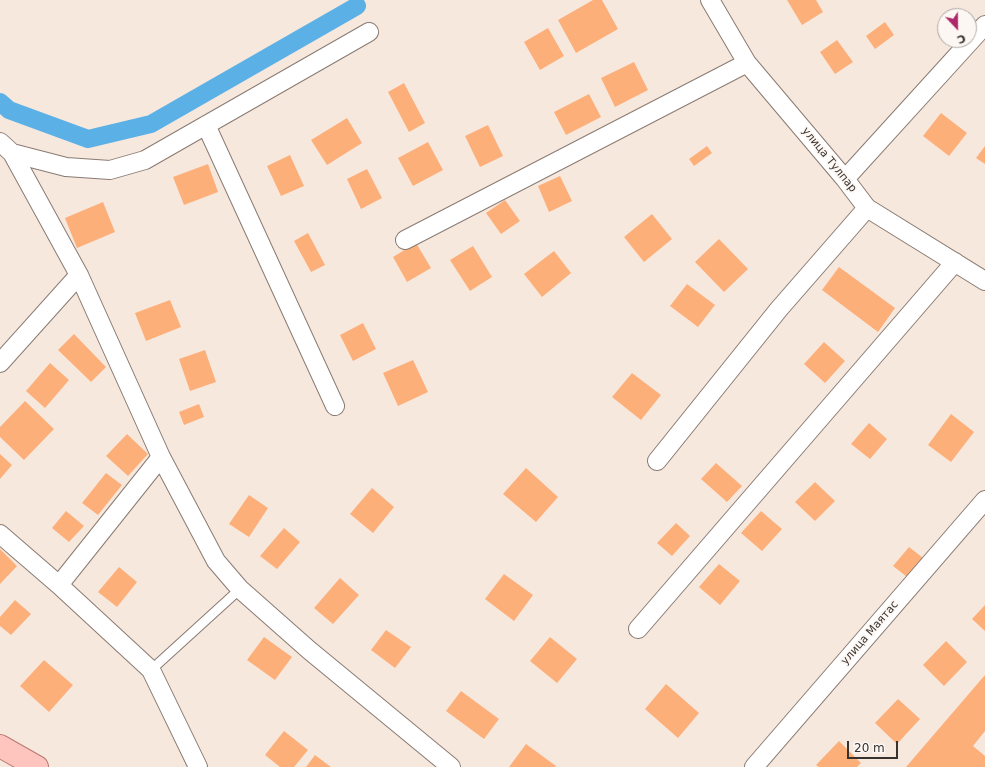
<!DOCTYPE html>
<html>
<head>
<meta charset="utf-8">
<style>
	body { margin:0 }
	#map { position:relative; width:985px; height:767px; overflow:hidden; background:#f7e8de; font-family:"DejaVu Sans",sans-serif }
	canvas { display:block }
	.north { position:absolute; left:937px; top:8px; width:40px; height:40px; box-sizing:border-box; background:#fdf7f3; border:1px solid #aea8a4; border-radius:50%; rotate:158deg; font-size:11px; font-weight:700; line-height:16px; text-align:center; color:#38322e }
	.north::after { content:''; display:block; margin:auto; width:14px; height:18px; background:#af276b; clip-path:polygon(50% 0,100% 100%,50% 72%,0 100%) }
	.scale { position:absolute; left:847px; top:741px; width:51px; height:18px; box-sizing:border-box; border:2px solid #38322e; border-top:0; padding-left:5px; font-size:12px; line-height:14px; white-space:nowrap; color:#38322e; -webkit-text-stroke:3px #fdf7f3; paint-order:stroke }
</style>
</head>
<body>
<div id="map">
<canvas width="985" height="767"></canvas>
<div class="north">С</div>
<div class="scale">20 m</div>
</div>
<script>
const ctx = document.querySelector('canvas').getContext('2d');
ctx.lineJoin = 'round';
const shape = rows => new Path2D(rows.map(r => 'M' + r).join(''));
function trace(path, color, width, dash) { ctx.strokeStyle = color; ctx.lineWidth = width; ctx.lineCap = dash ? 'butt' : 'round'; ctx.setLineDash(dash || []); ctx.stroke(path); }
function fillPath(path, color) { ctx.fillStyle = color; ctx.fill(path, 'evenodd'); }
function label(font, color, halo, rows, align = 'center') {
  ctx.font = font + ' "DejaVu Sans",sans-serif'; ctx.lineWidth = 3.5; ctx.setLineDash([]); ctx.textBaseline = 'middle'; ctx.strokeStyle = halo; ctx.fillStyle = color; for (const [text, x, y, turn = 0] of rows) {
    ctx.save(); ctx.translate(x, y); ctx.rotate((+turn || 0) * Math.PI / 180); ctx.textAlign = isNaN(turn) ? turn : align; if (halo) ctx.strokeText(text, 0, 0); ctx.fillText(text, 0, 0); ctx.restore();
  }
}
trace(shape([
	[0,102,9,110,88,139,151,124,357,6]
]), '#5bb0e6', 18);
fillPath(shape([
	[593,0,602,0,618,29,576,53,558,20],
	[787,0,816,0,823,12,802,25],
	[885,22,894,35,875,49,866,36],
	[548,28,564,56,540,70,524,42],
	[837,40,853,62,835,74,820,52],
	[634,62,648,90,615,107,601,78],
	[404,83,425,123,409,132,388,92],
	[589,94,601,117,566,135,554,112],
	[941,113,967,133,949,156,923,136],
	[347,118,362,143,327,165,311,140],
	[488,125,503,156,480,167,465,136],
	[428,142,443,170,413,186,398,158],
	[707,146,712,153,694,166,689,159],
	[985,146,985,164,976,158],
	[290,155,304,186,281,196,267,166],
	[208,164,218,192,184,205,173,177],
	[367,169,382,198,361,209,347,179],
	[560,176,572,201,549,212,538,186],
	[505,200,520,221,501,234,486,213],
	[103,202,115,232,77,248,65,218],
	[652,214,672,239,644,262,624,237],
	[308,233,325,265,311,272,294,241],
	[719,239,748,269,724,292,695,262],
	[416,243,431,268,407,282,393,257],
	[473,246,492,277,470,291,450,260],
	[554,251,571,273,542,297,524,274],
	[839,267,895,308,878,332,822,290],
	[687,284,715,305,698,327,670,306],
	[170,300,181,327,146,341,135,313],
	[363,323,376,349,353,361,340,335],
	[74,334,106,367,91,382,58,350],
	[824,342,845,361,825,383,804,364],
	[205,350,216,382,190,391,179,359],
	[413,360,428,392,398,406,383,373],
	[50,363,69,380,45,408,26,391],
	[632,373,661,395,641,420,612,397],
	[25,401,54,429,24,460,0,437,0,427],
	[199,404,204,417,184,425,179,412],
	[951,414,974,432,951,462,928,445],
	[869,423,887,439,870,459,851,444],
	[127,434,148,454,128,476,106,456],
	[0,454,12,465,0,479],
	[716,463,742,486,727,502,701,479],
	[526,468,558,497,536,522,503,494],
	[106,473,122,485,98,515,82,503],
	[815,482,835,501,815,521,795,502],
	[372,488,394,507,373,533,350,514],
	[249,495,268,508,249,537,229,524],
	[66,511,84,526,69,542,52,528],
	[761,511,782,529,762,551,741,533],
	[676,523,690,536,672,556,657,543],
	[284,528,300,542,277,569,260,556],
	[909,547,927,561,911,580,893,566],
	[0,549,17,566,0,584],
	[719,564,740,581,720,605,699,587],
	[119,567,137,582,117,607,98,592],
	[504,574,533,595,514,621,485,599],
	[340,578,359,595,333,624,314,608],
	[15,600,31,614,11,635,0,626,0,617],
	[985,605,985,631,972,619],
	[386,630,411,647,395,668,371,650],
	[264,637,292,657,275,680,247,660],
	[550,637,577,659,557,683,530,661],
	[946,641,967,662,944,686,923,665],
	[44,660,73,685,49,712,20,686],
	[985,675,985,731,973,746,985,756,985,767,906,767],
	[666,684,699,713,678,738,645,709],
	[461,691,499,719,484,739,446,711],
	[898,699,920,719,897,744,875,723],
	[284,731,308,750,294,767,280,767,265,755],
	[839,741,861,763,857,767,819,767,816,765],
	[526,744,556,766,555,767,509,767],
	[315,755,331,767,306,767]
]), '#fdaf7a');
const lane = shape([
	[151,670,240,589]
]);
const street = shape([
	[710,0,747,63,845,179,867,208,985,281],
	[206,125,335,406],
	[0,142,12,153,66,167,110,170,145,160,369,32],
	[12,153,79,275,161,457,216,561,240,589,309,650,451,767],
	[845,179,985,25],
	[405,240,747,63],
	[0,363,79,275],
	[657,461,779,309,867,208],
	[0,534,59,585,151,670,198,767],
	[59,585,161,457],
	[638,629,955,262],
	[754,767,985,500]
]);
const primary = shape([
	[0,746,37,767]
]);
trace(lane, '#897b72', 11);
trace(street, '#897b72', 20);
trace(primary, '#b9786f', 24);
trace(lane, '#fff', 9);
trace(street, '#fff', 18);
trace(primary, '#fec5be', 22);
label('11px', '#38322e', '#fdf7f3', [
	["улица Тулпар",829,160,51],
	["улица Маятас",870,633,-49]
]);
</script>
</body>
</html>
